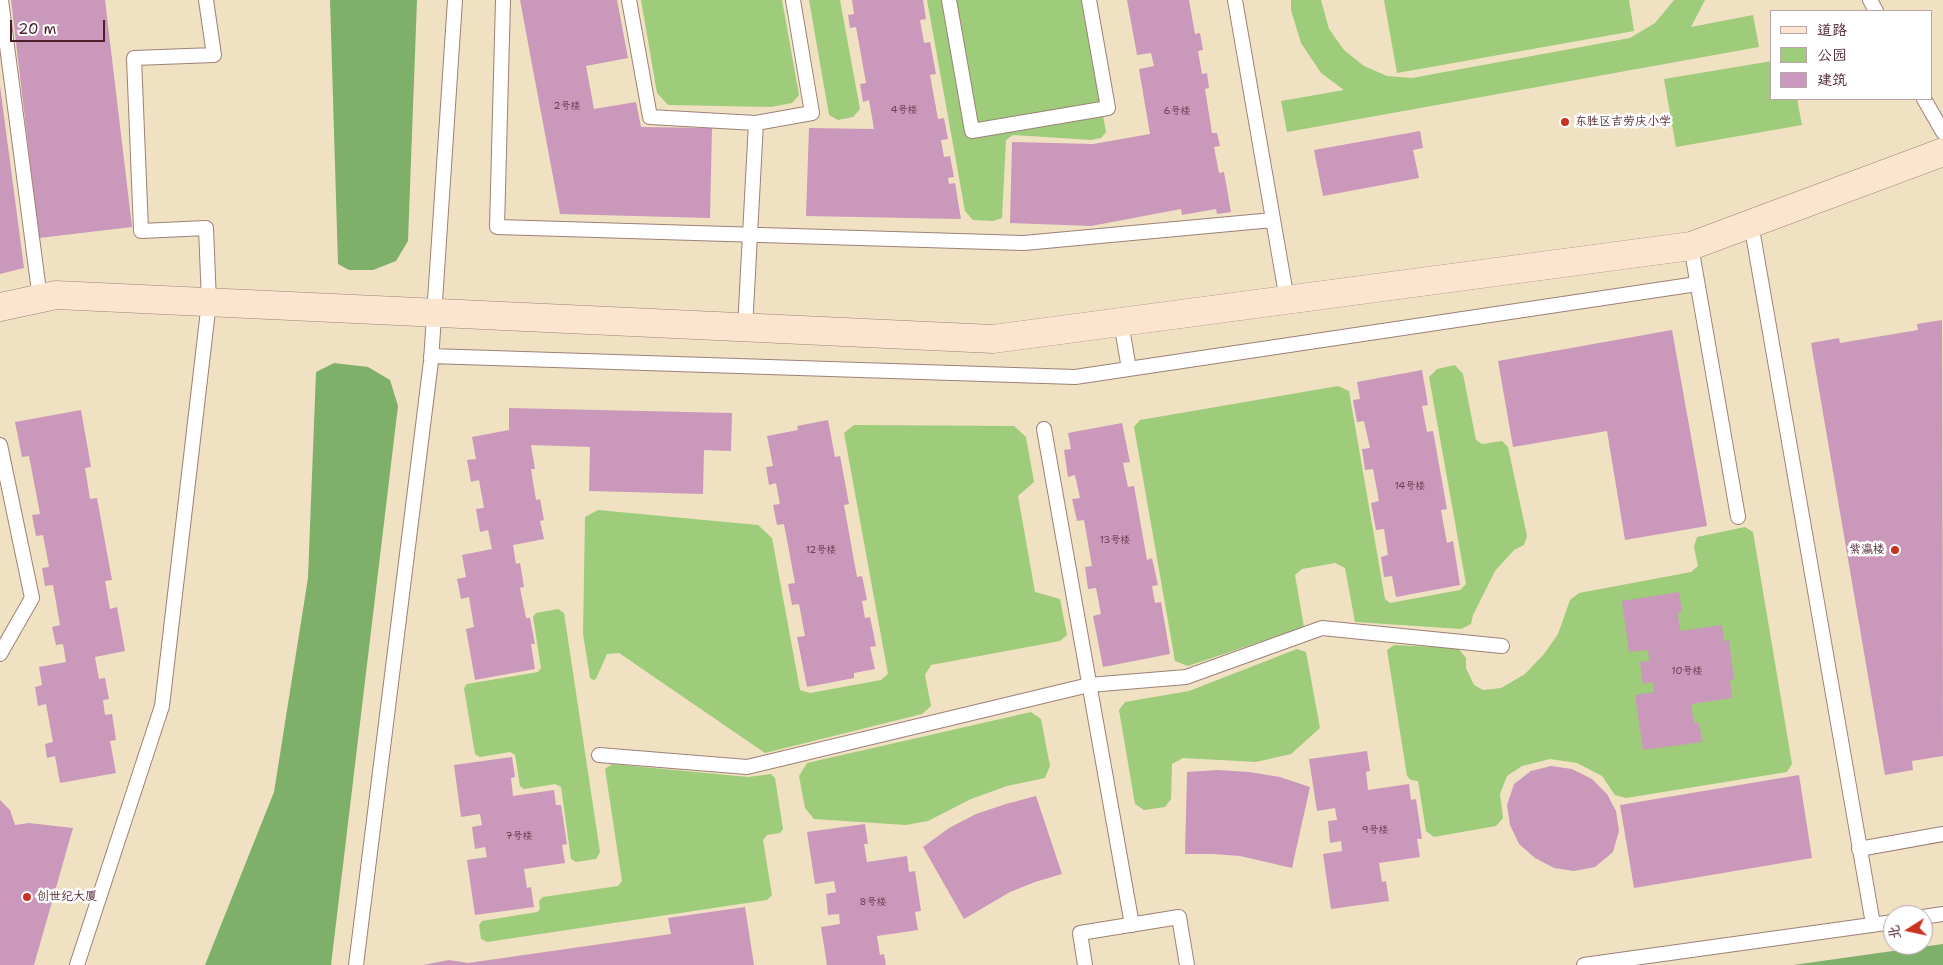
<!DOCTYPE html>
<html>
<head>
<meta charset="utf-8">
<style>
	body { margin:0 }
	#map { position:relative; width:1943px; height:965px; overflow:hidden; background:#f0e1c3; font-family:"Shantell Sans","LXGW WenKai TC",sans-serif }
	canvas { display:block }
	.legend { position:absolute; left:1770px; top:10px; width:162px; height:90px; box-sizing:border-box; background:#fff; border:1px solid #b7a5aa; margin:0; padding:6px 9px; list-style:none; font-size:15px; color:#4a1f2b }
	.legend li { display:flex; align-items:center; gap:10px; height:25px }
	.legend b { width:25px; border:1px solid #b7a5aa }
	.north { position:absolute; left:1883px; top:905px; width:50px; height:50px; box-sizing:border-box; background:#fff; border:1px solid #b7a5aa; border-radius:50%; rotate:260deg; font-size:14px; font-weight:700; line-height:20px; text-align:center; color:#4a1f2b }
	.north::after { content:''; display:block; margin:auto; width:18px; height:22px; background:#c8321e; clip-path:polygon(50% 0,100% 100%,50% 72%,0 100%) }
	.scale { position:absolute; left:10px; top:20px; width:95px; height:22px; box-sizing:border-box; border:2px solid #4a1f2b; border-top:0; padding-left:6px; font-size:15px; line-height:18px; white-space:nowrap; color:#4a1f2b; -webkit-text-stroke:4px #fff; paint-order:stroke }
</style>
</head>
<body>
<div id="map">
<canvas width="1943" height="965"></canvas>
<ul class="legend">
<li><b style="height:6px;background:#fbe5cf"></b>道路</li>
<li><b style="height:14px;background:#9ecc7a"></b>公园</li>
<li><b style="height:14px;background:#ca98ba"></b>建筑</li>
</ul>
<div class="north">北</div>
<div class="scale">20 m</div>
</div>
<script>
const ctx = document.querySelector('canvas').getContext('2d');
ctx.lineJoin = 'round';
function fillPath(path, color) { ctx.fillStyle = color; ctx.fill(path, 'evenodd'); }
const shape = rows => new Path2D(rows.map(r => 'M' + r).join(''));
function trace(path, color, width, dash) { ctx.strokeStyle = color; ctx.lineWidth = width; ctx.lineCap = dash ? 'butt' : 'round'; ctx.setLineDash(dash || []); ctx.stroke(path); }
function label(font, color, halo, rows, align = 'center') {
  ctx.font = font + ' "Shantell Sans","LXGW WenKai TC",sans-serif'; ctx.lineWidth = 5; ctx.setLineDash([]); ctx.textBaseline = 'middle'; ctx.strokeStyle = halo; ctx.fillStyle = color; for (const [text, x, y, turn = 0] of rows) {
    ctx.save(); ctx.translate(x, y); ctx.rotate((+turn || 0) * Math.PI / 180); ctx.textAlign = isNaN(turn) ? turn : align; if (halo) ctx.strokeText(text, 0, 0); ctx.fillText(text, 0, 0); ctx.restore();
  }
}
fillPath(shape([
	[641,0,782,0,799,95,792,103,771,107,668,105,657,93],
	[809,0,840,0,860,109,853,117,838,120,829,115],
	[927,0,1082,0,1106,132,1101,138,1091,140,1013,135,1006,140,1002,218,993,221,973,220,965,211],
	[1291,0,1321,0,1329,29,1344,50,1364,66,1387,76,1412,78,1630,38,1655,23,1674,0,1705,0,1691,27,1753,15,1759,47,1287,132,1281,101,1344,90,1321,73,1301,43,1291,10],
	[1384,0,1629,0,1634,31,1397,73],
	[1772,61,1772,99,1797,99,1802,125,1676,147,1664,79],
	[1455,365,1463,374,1476,440,1482,444,1502,441,1508,447,1527,536,1524,545,1514,550,1495,571,1473,615,1471,624,1461,629,1355,622,1345,568,1335,563,1302,569,1295,575,1304,627,1188,666,1175,661,1134,427,1140,420,1338,386,1349,391,1385,599,1390,603,1460,590,1466,584,1429,377,1437,369],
	[854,425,1014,426,1026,437,1034,482,1018,496,1035,592,1060,599,1067,635,1060,641,931,665,925,675,931,706,922,714,765,753,619,653,607,654,596,679,593,680,590,678,583,634,585,517,598,510,758,525,772,538,800,690,810,693,881,680,888,674,844,433],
	[1745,527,1753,532,1792,764,1787,772,1626,798,1615,795,1602,776,1577,763,1550,759,1522,766,1507,776,1500,794,1503,818,1496,826,1434,837,1426,831,1418,781,1411,780,1407,776,1387,650,1394,645,1458,648,1466,658,1466,668,1474,685,1483,690,1501,688,1525,674,1544,654,1558,634,1570,600,1579,593,1691,572,1698,566,1694,547,1697,537],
	[558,609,564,613,600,852,596,859,576,862,571,859,561,787,555,784,524,789,520,786,515,755,510,752,480,757,475,754,464,688,467,684,538,672,541,668,533,617,536,613],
	[1297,649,1306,652,1320,728,1291,754,1256,762,1183,758,1172,764,1171,799,1165,807,1144,810,1135,804,1119,710,1125,702,1189,691],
	[1031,712,1041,719,1050,766,1045,778,1007,786,971,799,928,821,906,825,814,819,805,808,799,776,807,763],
	[612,764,748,777,771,774,775,778,783,829,780,833,767,835,763,840,772,895,767,900,487,942,481,939,479,925,482,921,537,912,540,909,539,901,543,897,618,886,622,881,605,769]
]), '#9ecc7a');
fillPath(shape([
	[330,0,417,0,408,241,396,261,373,270,349,270,338,264],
	[334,363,368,367,390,380,398,406,331,965,205,965,274,792,308,578,316,372],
	[1943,944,1943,965,1793,965]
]), '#7eb06a');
fillPath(shape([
	[11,0,105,0,132,227,39,238],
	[520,0,617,0,628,58,586,66,594,109,636,102,641,127,712,128,710,218,560,214],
	[852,0,923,0,926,19,920,20,924,43,930,42,936,74,930,75,938,119,944,118,948,139,941,140,944,157,950,156,954,177,948,178,949,184,955,183,961,219,806,216,809,128,874,129,869,100,863,102,860,84,866,83,856,27,850,28,848,15,854,14],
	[1127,0,1189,0,1195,34,1200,33,1203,50,1198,51,1202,74,1207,73,1209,88,1205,89,1212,133,1217,133,1220,146,1214,147,1219,173,1224,172,1231,212,1217,214,1216,209,1182,215,1181,209,1091,226,1010,223,1012,142,1093,144,1150,134,1139,69,1154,66,1151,53,1137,55],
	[0,86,24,268,0,274],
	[1420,131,1423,148,1413,150,1419,178,1323,196,1314,150],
	[1942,320,1943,756,1912,761,1913,770,1885,775,1811,343,1839,338,1840,343,1918,330,1917,324],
	[1672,330,1707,526,1625,540,1607,431,1513,447,1498,361],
	[1422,370,1428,405,1422,406,1427,432,1433,431,1447,509,1441,510,1447,543,1453,541,1460,585,1396,597,1392,576,1384,577,1381,557,1388,555,1384,529,1376,530,1371,503,1379,501,1373,469,1365,470,1362,449,1370,448,1364,421,1357,422,1353,400,1360,399,1357,382],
	[509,408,732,413,731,451,704,450,703,494,589,491,590,447,531,445,535,469,531,469,536,500,540,499,544,520,540,521,544,539,513,545,516,564,520,563,524,587,520,588,526,618,530,618,535,644,531,644,535,669,475,680,466,629,474,627,469,597,461,599,457,579,466,577,462,555,492,549,488,530,480,532,476,509,484,508,479,480,471,482,467,460,476,459,472,437,509,430],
	[81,410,91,467,85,468,90,499,97,498,112,580,105,581,110,609,117,607,125,651,95,657,99,679,105,678,109,699,103,700,105,715,112,714,116,740,110,741,116,773,60,783,55,756,47,758,45,744,53,742,46,704,38,706,35,687,42,685,39,667,66,662,63,644,56,645,52,627,60,625,53,585,45,586,42,568,49,567,43,535,36,536,32,515,40,514,29,456,22,457,15,422],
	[828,420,835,457,840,456,849,504,844,505,857,577,862,576,867,600,862,601,865,618,870,617,876,646,870,647,875,669,854,673,854,678,807,687,797,637,805,636,799,604,792,605,788,584,795,583,784,524,777,525,773,505,780,504,776,483,769,485,766,467,773,466,767,436,798,430,797,426],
	[1122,423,1130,462,1123,463,1128,487,1134,486,1147,560,1152,558,1158,585,1152,586,1155,603,1161,602,1170,654,1103,667,1093,616,1101,614,1096,588,1088,589,1085,567,1092,566,1084,520,1077,521,1072,499,1080,498,1075,475,1068,477,1064,450,1071,449,1068,433],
	[1679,592,1682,612,1678,613,1680,631,1722,625,1724,641,1729,640,1734,680,1730,680,1732,698,1691,704,1694,723,1699,723,1702,742,1643,750,1635,695,1654,692,1653,682,1643,684,1640,662,1649,661,1648,650,1629,652,1622,601],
	[1367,751,1370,771,1366,772,1368,790,1409,784,1411,800,1416,799,1422,839,1417,839,1420,857,1379,863,1382,882,1386,881,1389,901,1331,909,1323,854,1342,851,1341,841,1330,843,1328,821,1337,820,1335,808,1317,811,1309,759],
	[512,757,515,777,511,778,513,796,554,790,556,805,561,805,567,844,562,845,565,863,524,869,527,888,531,887,534,907,475,915,467,860,487,857,485,847,475,849,472,827,482,825,480,814,461,817,454,765],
	[1551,766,1572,769,1592,779,1607,794,1616,811,1619,831,1613,852,1595,867,1574,871,1554,868,1535,858,1519,844,1510,825,1507,805,1514,784,1531,771],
	[1218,770,1249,772,1280,777,1310,787,1292,868,1240,856,1213,854,1185,854,1187,772],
	[1799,775,1812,858,1634,888,1620,805],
	[1036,796,1062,874,1035,882,1010,892,964,919,923,847,949,828,976,814,1006,804],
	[0,800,10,810,15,825,29,823,73,828,34,965,0,965],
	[865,824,868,844,864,844,867,862,907,856,909,872,915,871,921,911,915,912,918,930,877,936,880,955,884,954,886,965,827,965,821,927,840,924,839,914,828,915,826,894,836,892,834,881,815,884,807,832],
	[745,907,754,965,423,965,449,960,468,963,671,934,668,918]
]), '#ca98ba');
const lane = shape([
	[1,0,40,299],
	[503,0,497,227,1024,243,1273,220],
	[629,0,650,117,756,123,812,113,793,0],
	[949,0,972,131,1108,108,1089,0],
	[1235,0,1287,300],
	[1870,0,1876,11],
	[1924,99,1943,132],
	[1751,223,1873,924],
	[1691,246,1738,517],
	[1121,322,1129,369],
	[745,328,756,123],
	[431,356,1075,377,1697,284],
	[1044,429,1132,925],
	[0,445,32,598,0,654],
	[599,755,747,767,1089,685,1186,677,1322,628,1502,646],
	[1859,849,1943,834],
	[1923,917,1943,914],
	[77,965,162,706,209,302,206,228,141,231,134,58,214,55,206,0],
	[356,965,431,361,455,0],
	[1085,965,1080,933,1179,917,1187,965],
	[1584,965,1893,922]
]);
const secondary = shape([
	[0,307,56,295,993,339,1691,246,1943,152]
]);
trace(lane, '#9d8077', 16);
trace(secondary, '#9d8077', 29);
trace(lane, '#fff', 14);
trace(secondary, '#fbe5cf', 28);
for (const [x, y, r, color] of [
	[1565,122,5,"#c8321e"],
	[1895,550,5,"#c8321e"],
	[27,897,5,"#c8321e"]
]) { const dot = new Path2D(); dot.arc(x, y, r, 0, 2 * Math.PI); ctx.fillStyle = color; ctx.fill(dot); trace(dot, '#fff', 2); }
label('10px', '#6a3d4f', null, [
	["2号楼",567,106],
	["4号楼",904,110],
	["6号楼",1177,111],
	["14号楼",1410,486],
	["13号楼",1115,540],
	["12号楼",821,550],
	["10号楼",1687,671],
	["9号楼",1375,830],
	["7号楼",519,836],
	["8号楼",873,902]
]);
label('12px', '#4a1f2b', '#fff', [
	["东胜区吉劳庆小学",1575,122],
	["紫瀛楼",1885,550,"right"],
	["创世纪大厦",37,897]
], 'left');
</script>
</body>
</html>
